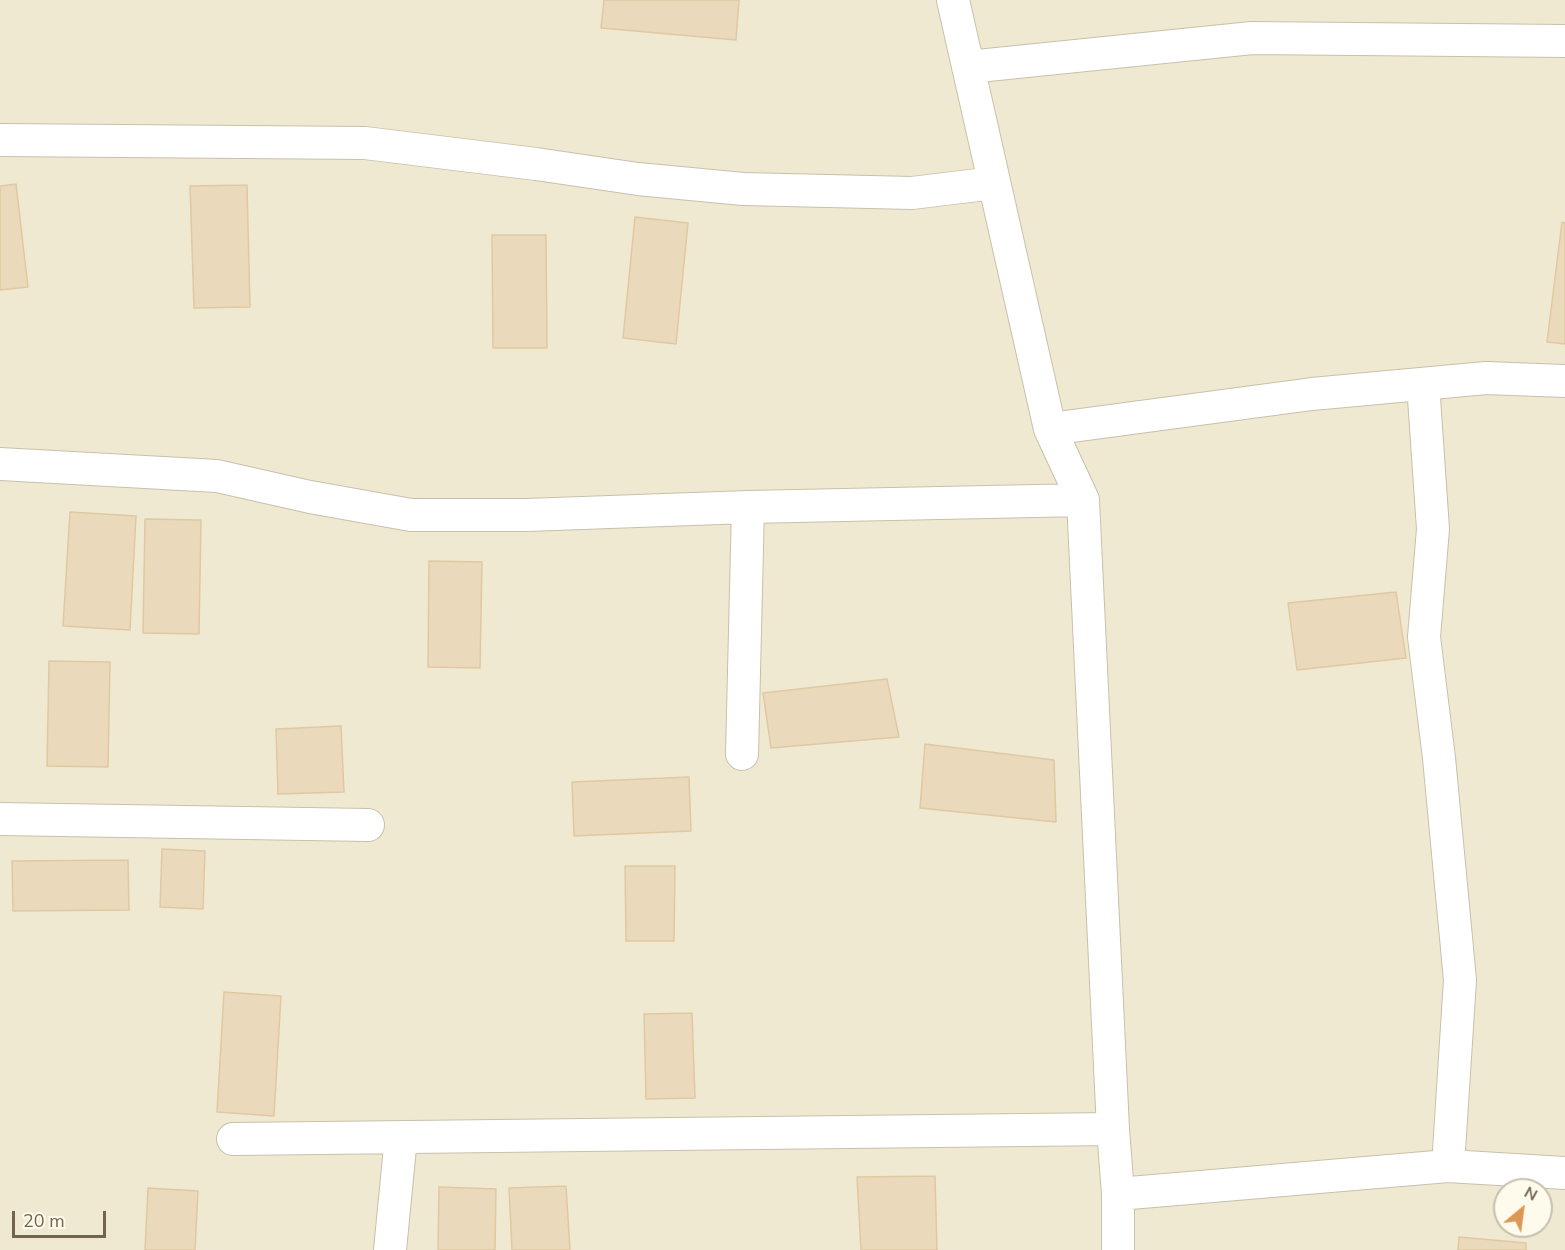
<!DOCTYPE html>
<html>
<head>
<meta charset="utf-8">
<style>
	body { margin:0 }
	#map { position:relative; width:1565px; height:1250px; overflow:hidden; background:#fbf8e6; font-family:"Nunito Sans",sans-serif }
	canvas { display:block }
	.north { position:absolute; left:1493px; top:1178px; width:60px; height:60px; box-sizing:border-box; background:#fefbed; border:2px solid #c6bfad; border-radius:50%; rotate:29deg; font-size:16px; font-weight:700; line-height:24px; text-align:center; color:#73644d }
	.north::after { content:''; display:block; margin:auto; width:21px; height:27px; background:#dd9654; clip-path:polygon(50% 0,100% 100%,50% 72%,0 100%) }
	.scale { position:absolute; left:12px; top:1211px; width:94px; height:27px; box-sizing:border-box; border:3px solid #73644d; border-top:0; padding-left:8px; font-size:18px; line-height:21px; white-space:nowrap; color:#73644d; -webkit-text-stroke:4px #fefbed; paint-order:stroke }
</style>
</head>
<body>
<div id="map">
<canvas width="1565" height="1250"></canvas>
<div class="north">N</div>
<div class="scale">20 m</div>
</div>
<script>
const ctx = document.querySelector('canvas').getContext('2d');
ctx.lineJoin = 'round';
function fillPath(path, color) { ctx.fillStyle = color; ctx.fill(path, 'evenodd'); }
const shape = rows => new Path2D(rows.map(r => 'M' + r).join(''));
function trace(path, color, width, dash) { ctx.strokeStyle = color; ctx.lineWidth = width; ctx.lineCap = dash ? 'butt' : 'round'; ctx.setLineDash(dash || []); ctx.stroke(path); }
fillPath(shape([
	[0,0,1565,0,1565,1250,0,1250],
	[1505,1190,1541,1190,1541,1226,1505,1226]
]), '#efe9d2');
const building = shape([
	[604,0,739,0,736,40,601,28,604,0],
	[16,184,28,287,0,290,0,186,16,184],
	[247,185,250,307,194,308,190,186,247,185],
	[635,217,688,223,676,344,623,338,635,217],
	[1562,222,1565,223,1565,344,1547,342,1562,222],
	[492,235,546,235,547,348,493,348,492,235],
	[70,512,136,516,130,630,63,626,70,512],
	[145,519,201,520,199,634,143,633,145,519],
	[429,561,482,562,480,668,428,667,429,561],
	[1396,592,1406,658,1297,670,1288,603,1396,592],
	[49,661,110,662,108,767,47,766,49,661],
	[887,679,899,737,771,748,763,693,887,679],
	[341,726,344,792,278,794,276,729,341,726],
	[925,744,1054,760,1056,822,920,808,925,744],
	[689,777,691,831,574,836,572,782,689,777],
	[162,849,205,851,203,909,160,907,162,849],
	[128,860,129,910,13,911,12,861,128,860],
	[625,866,675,866,674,941,626,941,625,866],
	[224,992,281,996,274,1116,217,1112,224,992],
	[692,1013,695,1098,646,1099,644,1014,692,1013],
	[935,1176,937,1250,861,1250,857,1177,935,1176],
	[566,1186,570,1250,512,1250,509,1188,566,1186],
	[439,1187,496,1189,495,1250,438,1250,439,1187],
	[148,1188,198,1191,195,1250,145,1250,148,1188],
	[1459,1237,1526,1243,1526,1250,1458,1250,1459,1237]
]);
fillPath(building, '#ead9bb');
trace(building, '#e0c9a1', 1.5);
const street = shape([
	[953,0,1050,429,1083,500,1113,1129,1118,1194,1118,1250],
	[968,67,1252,38,1565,41],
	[0,140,365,143,536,164,638,179,743,189,912,193,994,183],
	[1423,384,1433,529,1424,637,1439,758,1460,980,1448,1166],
	[1050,429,1312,394,1486,378,1565,381],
	[0,464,217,476,310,497,411,515,527,515,748,507,1083,500],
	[742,754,748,507],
	[0,819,368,825],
	[233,1139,1113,1129],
	[1118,1194,1448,1166,1565,1173],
	[390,1250,401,1137]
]);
trace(street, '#c9c0ab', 34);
trace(street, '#fff', 32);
</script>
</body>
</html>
